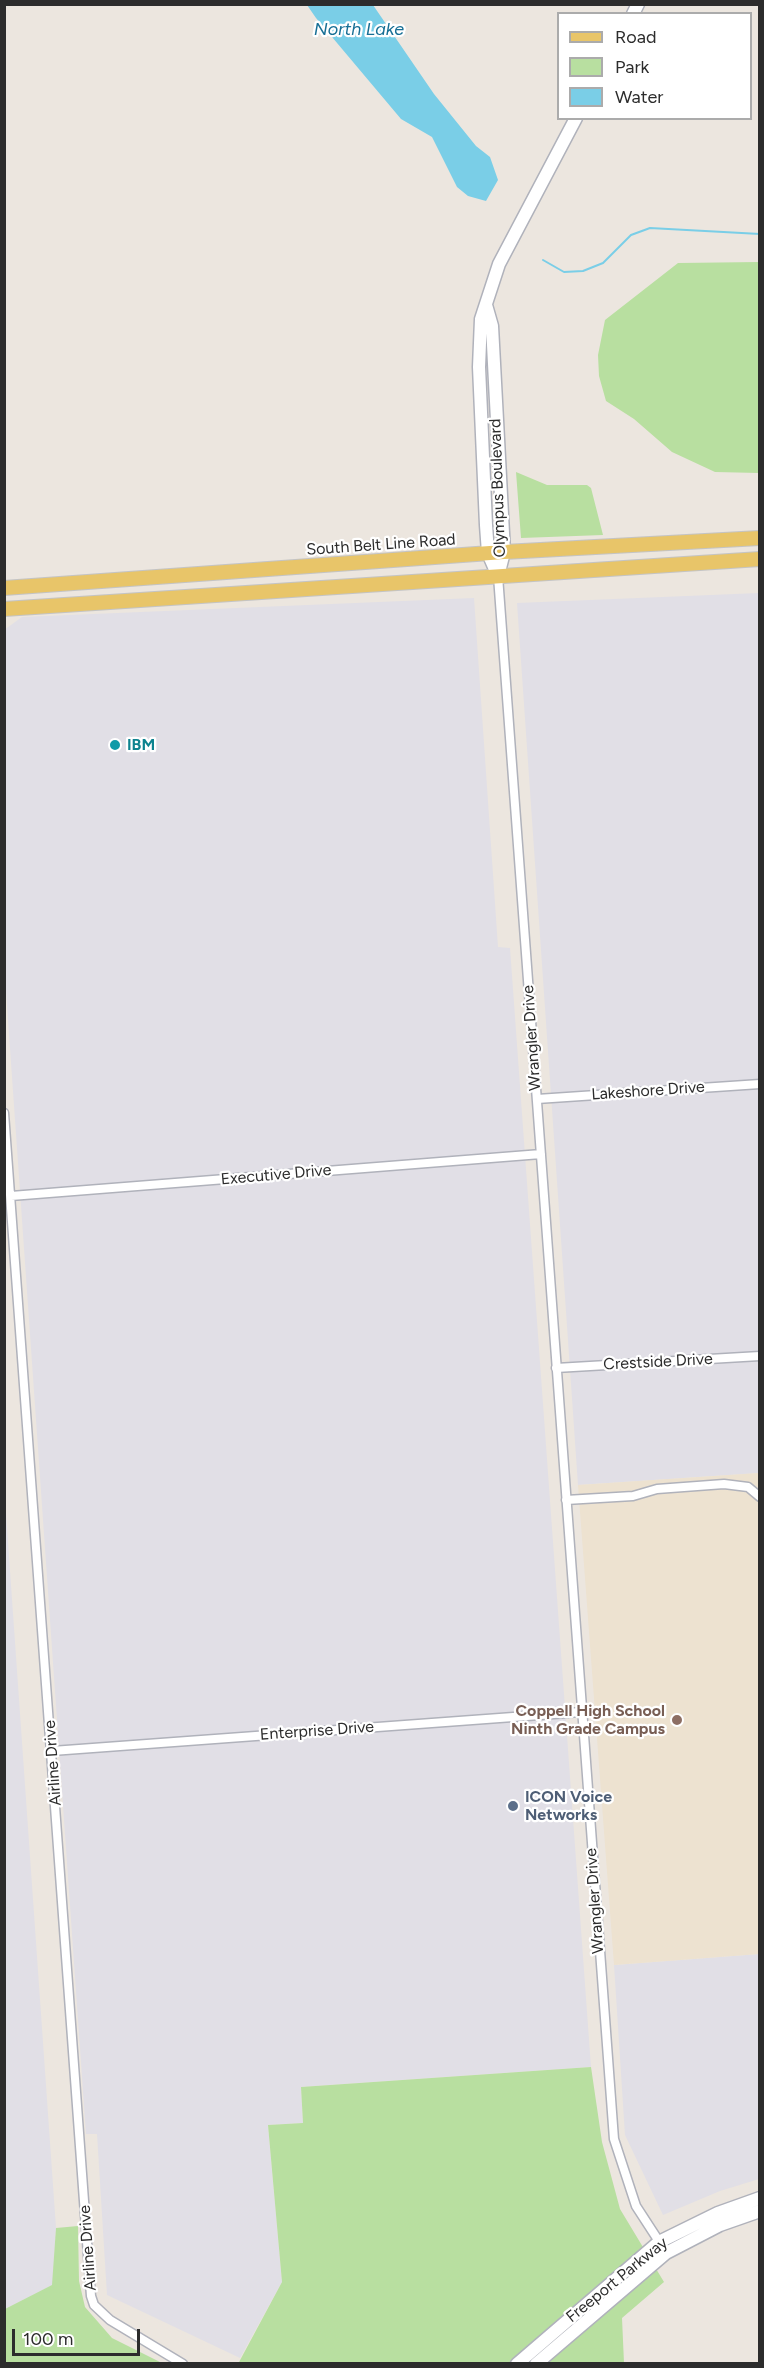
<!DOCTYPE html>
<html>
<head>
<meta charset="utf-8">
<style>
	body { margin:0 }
	#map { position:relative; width:764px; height:2368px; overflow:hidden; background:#ece6df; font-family:Figtree,sans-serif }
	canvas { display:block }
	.frame { position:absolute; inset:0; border:6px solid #2c2c2c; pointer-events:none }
	.legend { position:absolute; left:557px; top:12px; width:195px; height:108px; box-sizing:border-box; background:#fff; border:2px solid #ababab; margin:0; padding:8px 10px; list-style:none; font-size:18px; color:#2c2c2c }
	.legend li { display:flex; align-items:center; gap:12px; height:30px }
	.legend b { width:30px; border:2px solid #ababab }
	.scale { position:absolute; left:12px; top:2329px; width:128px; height:27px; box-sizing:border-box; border:3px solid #2c2c2c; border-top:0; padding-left:8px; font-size:18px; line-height:21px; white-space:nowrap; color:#2c2c2c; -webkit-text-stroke:4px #fff; paint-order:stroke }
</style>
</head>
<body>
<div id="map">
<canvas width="764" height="2368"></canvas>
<div class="frame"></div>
<ul class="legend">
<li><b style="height:8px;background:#e8c569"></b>Road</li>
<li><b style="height:16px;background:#b8dfa0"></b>Park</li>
<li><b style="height:16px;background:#7acee7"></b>Water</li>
</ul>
<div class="scale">100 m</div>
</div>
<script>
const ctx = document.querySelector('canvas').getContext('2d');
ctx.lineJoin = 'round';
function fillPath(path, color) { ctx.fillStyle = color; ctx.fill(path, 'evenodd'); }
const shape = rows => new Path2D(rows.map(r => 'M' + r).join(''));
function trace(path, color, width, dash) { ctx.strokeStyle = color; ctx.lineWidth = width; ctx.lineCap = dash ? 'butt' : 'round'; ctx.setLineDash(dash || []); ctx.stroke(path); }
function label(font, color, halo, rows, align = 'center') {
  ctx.font = font + ' Figtree,sans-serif'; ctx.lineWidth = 4.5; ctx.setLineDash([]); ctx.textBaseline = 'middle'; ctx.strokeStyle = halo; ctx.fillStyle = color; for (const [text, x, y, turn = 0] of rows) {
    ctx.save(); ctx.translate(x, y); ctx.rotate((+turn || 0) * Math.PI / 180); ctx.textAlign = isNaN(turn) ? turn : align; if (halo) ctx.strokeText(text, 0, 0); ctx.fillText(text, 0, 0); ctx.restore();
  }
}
fillPath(shape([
	[759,593,759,1473,578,1485,517,603],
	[474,598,498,947,510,948,591,2067,301,2087,303,2123,268,2125,282,2282,240,2358,107,2295,97,2134,86,2134,5,977,4,630,22,617],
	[4,1485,56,2228,53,2285,5,2309],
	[759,1954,759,2179,720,2191,663,2215,625,2135,614,1965]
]), '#e1dfe6');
fillPath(shape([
	[759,1473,759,1954,614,1965,578,1485]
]), '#ede2d0');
fillPath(shape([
	[759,262,759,473,715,472,672,452,634,419,606,401,599,376,598,355,605,320,678,263],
	[516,472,547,485,587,485,591,488,603,535,521,538],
	[591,2067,602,2142,620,2209,664,2282,622,2318,624,2363,238,2364,282,2282,268,2125,303,2123,301,2087],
	[78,2226,79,2281,85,2307,112,2338,162,2363,5,2363,5,2309,52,2285,56,2228]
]), '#b8dfa0');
fillPath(shape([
	[307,5,373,5,434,94,476,146,490,157,498,180,486,201,468,196,457,187,432,137,401,119,316,18]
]), '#7acee7');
trace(shape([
	[543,260,564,272,583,271,603,263,631,235,650,228,760,234]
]), '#7acee7', 2);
const street = shape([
	[498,576,614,2139,636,2206,662,2246],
	[537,1099,760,1084],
	[4,1113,91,2296,94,2305,110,2320,183,2364],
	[11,1196,541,1154],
	[556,1368,760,1356],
	[566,1500,633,1496,657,1489,724,1484,748,1487,760,1497],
	[52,1751,581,1712]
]);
const secondary = shape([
	[633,14,638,4],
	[486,305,492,326,504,552,498,576],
	[498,576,488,553,486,525,479,367,481,319,499,264,576,118],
	[517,2364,659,2242,718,2213,760,2198],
	[536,2364,666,2253,720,2225,760,2211]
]);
const primary = shape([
	[4,588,504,552,760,538],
	[4,609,760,559]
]);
trace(street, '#b0b2bb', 11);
trace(secondary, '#b0b2bb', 15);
trace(primary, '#c4c4c4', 16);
trace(street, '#fff', 8);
trace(secondary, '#fff', 12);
trace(primary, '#e8c569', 14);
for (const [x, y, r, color] of [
	[115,745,6,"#0f9aa8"],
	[677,1720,6,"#8d6e63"],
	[513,1806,6,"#5c6f8a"]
]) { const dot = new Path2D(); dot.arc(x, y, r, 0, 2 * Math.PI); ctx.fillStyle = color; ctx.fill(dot); trace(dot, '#fff', 2); }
label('16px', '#2c2c2c', '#fff', [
	["Olympus Boulevard",498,488,-92],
	["South Belt Line Road",381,545,-4],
	["Wrangler Drive",532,1038,-94],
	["Lakeshore Drive",648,1091,-4],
	["Executive Drive",276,1175,-5],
	["Crestside Drive",658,1362,-3],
	["Enterprise Drive",317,1731,-4],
	["Airline Drive",53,1763,-94],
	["Wrangler Drive",595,1901,-94],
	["Airline Drive",88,2248,-94],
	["Freeport Parkway",617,2280,-39]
]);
label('bold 16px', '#0d838f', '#fff', [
	["IBM",127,745]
], 'left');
label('bold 16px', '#785e54', '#fff', [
	["Coppell High School",665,1711],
	["Ninth Grade Campus",665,1729]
], 'right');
label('bold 16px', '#4e5e75', '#fff', [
	["ICON Voice",525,1797],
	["Networks",525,1815]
], 'left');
label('italic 18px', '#176f95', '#fff', [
	["North Lake",359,30]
]);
</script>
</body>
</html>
